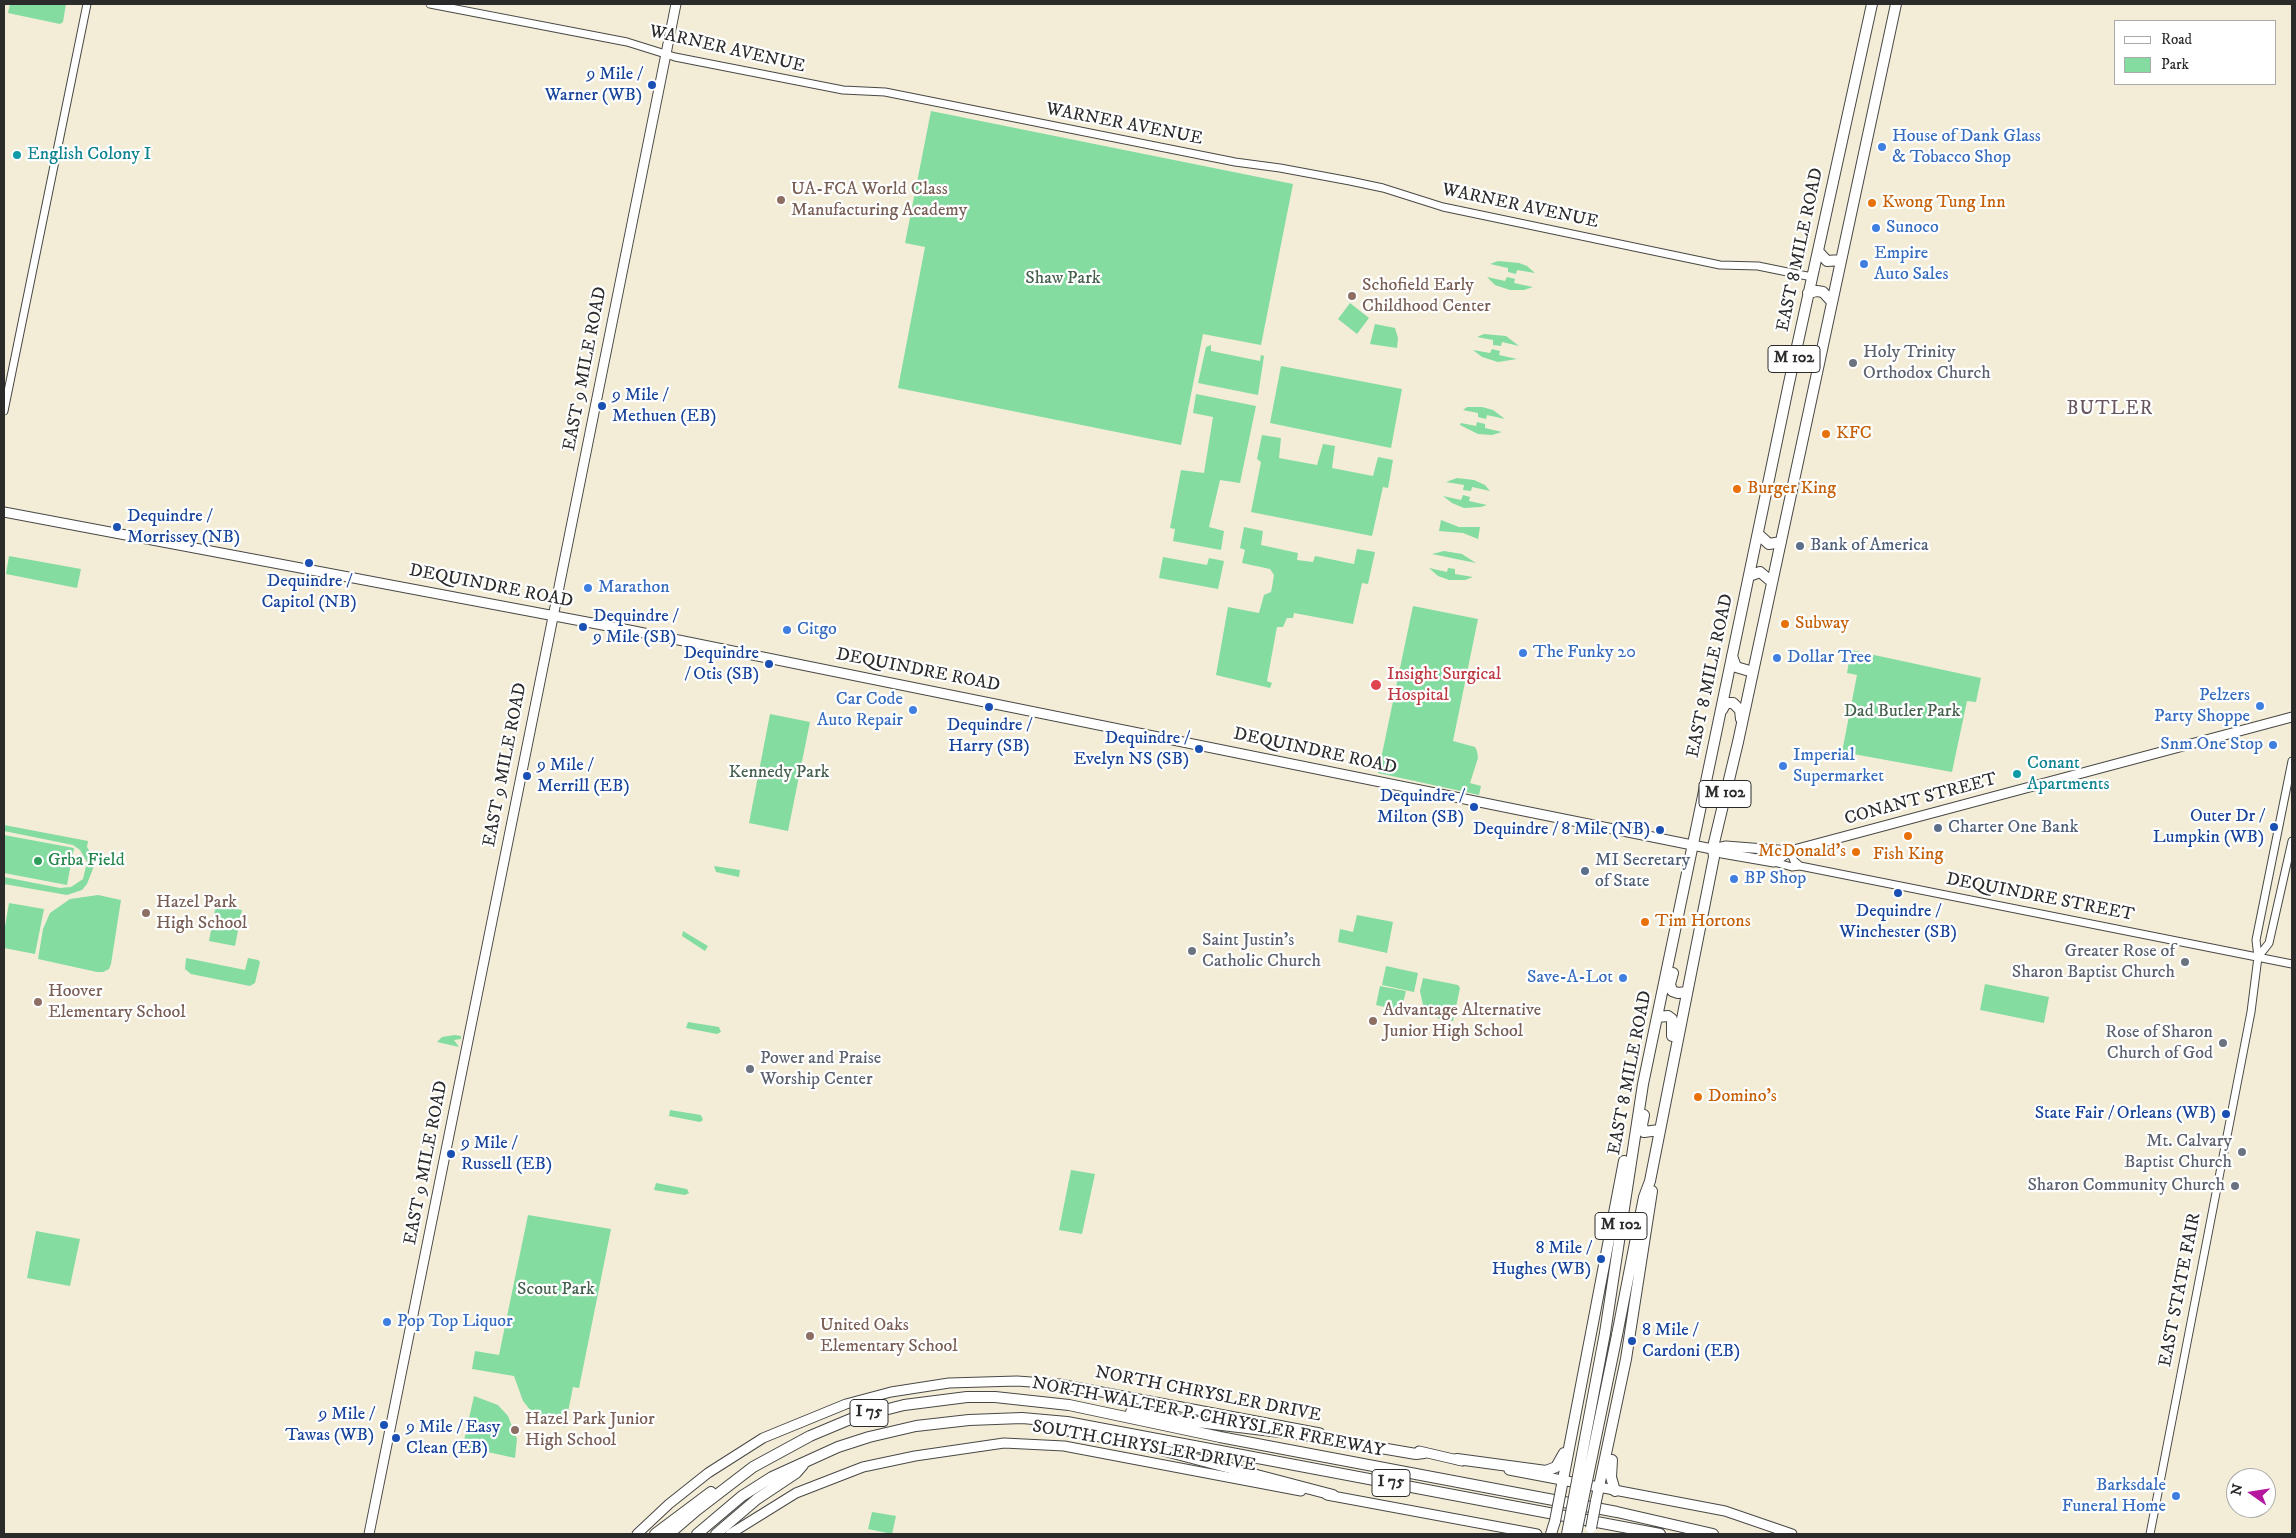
<!DOCTYPE html>
<html>
<head>
<meta charset="utf-8">
<style>
	body { margin:0 }
	#map { position:relative; width:2296px; height:1538px; overflow:hidden; background:#f3edd8; font-family:"IM FELL DW Pica",serif }
	canvas { display:block }
	.frame { position:absolute; inset:0; border:5px solid #2b2b2b; pointer-events:none }
	.legend { position:absolute; left:2114px; top:20px; width:162px; height:65px; box-sizing:border-box; background:#fff; border:1px solid #aaa; margin:0; padding:6px 9px; list-style:none; font-size:15px; color:#2b2b2b }
	.legend li { display:flex; align-items:center; gap:10px; height:25px }
	.legend b { width:25px; border:1px solid #aaa }
	.north { position:absolute; left:2226px; top:1468px; width:50px; height:50px; box-sizing:border-box; background:#fff; border:1px solid #aaa; border-radius:50%; rotate:283deg; font-size:14px; font-weight:700; line-height:20px; text-align:center; color:#2b2b2b }
	.north::after { content:''; display:block; margin:auto; width:18px; height:22px; background:#b5179e; clip-path:polygon(50% 0,100% 100%,50% 72%,0 100%) }
</style>
</head>
<body>
<div id="map">
<canvas width="2296" height="1538"></canvas>
<div class="frame"></div>
<ul class="legend">
<li><b style="height:6px;background:#fff"></b>Road</li>
<li><b style="height:14px;background:#84dca1"></b>Park</li>
</ul>
<div class="north">N</div>
</div>
<script>
const ctx = document.querySelector('canvas').getContext('2d');
ctx.lineJoin = 'round';
function fillPath(path, color) { ctx.fillStyle = color; ctx.fill(path, 'evenodd'); }
const shape = rows => new Path2D(rows.map(r => 'M' + r).join(''));
function trace(path, color, width, dash) { ctx.strokeStyle = color; ctx.lineWidth = width; ctx.lineCap = dash ? 'butt' : 'round'; ctx.setLineDash(dash || []); ctx.stroke(path); }
function label(font, color, halo, rows, align = 'center') {
  ctx.font = font + ' "IM FELL DW Pica",serif'; ctx.lineWidth = 4.5; ctx.setLineDash([]); ctx.textBaseline = 'middle'; ctx.strokeStyle = halo; ctx.fillStyle = color; for (const [text, x, y, turn = 0] of rows) {
    ctx.save(); ctx.translate(x, y); ctx.rotate((+turn || 0) * Math.PI / 180); ctx.textAlign = isNaN(turn) ? turn : align; if (halo) ctx.strokeText(text, 0, 0); ctx.fillText(text, 0, 0); ctx.restore();
  }
}
fillPath(shape([
	[10,4,66,4,63,22,60,24,8,13],
	[931,111,1293,184,1261,345,1203,334,1181,445,898,388,925,247,905,243],
	[1498,261,1519,263,1527,266,1535,273,1517,270,1516,274,1508,272,1508,268,1490,264],
	[1487,277,1505,281,1507,277,1515,279,1514,283,1533,287,1524,290,1510,290,1495,285],
	[1350,303,1369,318,1357,334,1338,319],
	[1375,324,1395,328,1398,338,1397,348,1370,344],
	[1484,334,1506,336,1519,346,1502,342,1501,346,1493,345,1493,340,1477,337],
	[1211,345,1211,351,1260,361,1261,355,1264,356,1258,395,1198,383,1206,347],
	[1492,349,1500,351,1499,355,1517,359,1498,362,1482,357,1473,350,1490,353],
	[1281,366,1402,389,1391,448,1270,423],
	[1196,394,1256,406,1240,483,1220,480,1209,527,1224,531,1221,550,1173,541,1175,529,1170,528,1181,470,1204,473,1213,417,1193,413],
	[1467,407,1482,407,1493,410,1505,419,1487,415,1486,419,1478,417,1478,413,1463,410],
	[1477,422,1485,424,1485,428,1502,432,1492,435,1478,434,1460,425,1461,423,1476,426],
	[1262,435,1281,438,1279,458,1317,465,1323,444,1335,446,1332,468,1373,476,1378,457,1393,460,1388,488,1383,487,1372,536,1251,512,1261,462,1257,459],
	[1457,478,1474,480,1485,485,1490,491,1472,487,1471,491,1463,490,1464,485,1446,482],
	[1463,495,1470,497,1469,501,1487,505,1481,507,1464,508,1452,503,1443,496,1461,500],
	[1441,520,1459,527,1480,527,1478,539,1463,533,1439,531],
	[1244,527,1263,531,1261,545,1298,553,1297,560,1313,562,1315,556,1354,564,1357,549,1375,552,1368,584,1362,583,1353,624,1294,613,1293,618,1287,618,1283,627,1277,627,1267,681,1272,683,1270,688,1216,675,1228,607,1259,613,1264,595,1271,592,1272,587,1274,575,1270,569,1242,563,1245,550,1240,548],
	[1444,551,1462,554,1476,563,1432,554],
	[9,556,81,569,77,588,6,574],
	[1163,557,1207,565,1209,558,1224,561,1218,589,1159,578],
	[1429,568,1447,572,1448,568,1455,569,1455,574,1473,577,1465,580,1449,580,1438,576],
	[1413,606,1478,619,1453,741,1475,747,1477,751,1478,758,1470,783,1481,786,1479,795,1378,773],
	[1851,650,1981,678,1976,702,1967,701,1952,772,1842,752,1857,675,1847,673],
	[770,714,810,722,788,831,749,823],
	[4,825,88,841,87,847,92,855,94,866,87,884,82,890,67,895,4,884,4,877,60,888,71,887,83,879,87,862,80,850,73,845,4,831],
	[4,835,74,848,67,885,4,873],
	[714,866,740,870,739,877,716,872],
	[98,895,121,900,111,964,109,969,103,972,97,972,38,959,43,929,50,913,70,899],
	[9,903,44,909,35,954,4,948,4,932],
	[216,905,242,910,235,946,209,941],
	[1357,915,1393,922,1387,953,1338,942,1340,929,1353,932],
	[683,931,708,946,705,951,682,936],
	[186,958,245,970,248,958,258,960,260,962,255,983,250,986,191,974,185,969],
	[1386,966,1418,973,1414,992,1382,985],
	[1423,978,1458,985,1460,988,1453,1021,1442,1020,1430,1014,1423,1005,1420,991],
	[1985,984,2049,997,2044,1023,1980,1010],
	[1380,986,1406,991,1401,1011,1376,1005],
	[688,1022,719,1027,721,1032,717,1034,686,1028],
	[455,1035,461,1036,461,1039,454,1040,459,1047,437,1042,442,1037],
	[670,1110,701,1115,703,1120,700,1122,669,1116],
	[1071,1170,1095,1174,1082,1234,1059,1230],
	[656,1183,687,1189,689,1193,685,1195,654,1190],
	[528,1215,611,1229,579,1388,573,1387,565,1427,544,1420,531,1411,523,1401,514,1376,472,1369,475,1351,499,1355],
	[36,1231,80,1239,70,1286,27,1278],
	[474,1396,498,1405,508,1416,517,1439,515,1458,469,1448,465,1450,463,1445],
	[872,1512,896,1516,892,1534,868,1529]
]), '#84dca1');
const minor = shape([
	[430,4,627,42,675,57,843,90,885,92,1235,162,1280,168,1350,181,1383,188,1443,207,1720,265,1758,266,1812,277],
	[4,411,87,4],
	[1790,851,1794,861,1800,866,2292,964],
	[1774,862,1792,867,1800,866],
	[2258,957,2269,943,2292,841],
	[2150,1534,2251,1012,2258,957,2256,940,2292,761]
]);
const major = shape([
	[4,512,629,630,1712,849,1722,853,1774,862,1790,851],
	[1712,849,1726,846,1790,851,2292,717],
	[1419,1451,1462,1461],
	[1509,1470,1725,1511,1792,1534],
	[1327,1495,1537,1534],
	[369,1534,676,4],
	[637,1534,669,1504,708,1473,763,1438,846,1404,891,1392,949,1383,1017,1381,1059,1384,1320,1433],
	[730,1534,796,1493,863,1467,915,1456,1004,1443,1064,1446,1301,1491]
]);
const highway = shape([
	[1818,251,1827,261,1841,260],
	[1808,293,1817,291,1823,292,1832,302],
	[1758,534,1769,544,1781,542],
	[1749,576,1760,572,1772,582],
	[1732,656,1736,667,1753,672],
	[1722,710,1726,703,1733,703,1740,710,1741,719],
	[1673,973,1670,984,1672,991,1678,993,1687,992],
	[1657,1017,1668,1016,1672,1019,1672,1036],
	[1644,1115,1642,1125,1644,1132,1659,1130],
	[1605,1333,1643,1084,1789,383,1872,4],
	[1617,1335,1644,1197,1650,1181,1714,857,1713,847,1738,742,1896,4],
	[1131,1412,1189,1421,1305,1435,1416,1454,1424,1453],
	[1044,1426,1131,1442,1333,1495],
	[1457,1459,1546,1471,1556,1467,1564,1453],
	[1612,1460,1611,1477,1615,1491],
	[1561,1490,1624,1161],
	[1596,1501,1626,1359,1652,1191],
	[1522,1532,1525,1534],
	[655,1534,711,1492],
	[669,1534,697,1510,753,1467,810,1436,853,1418,904,1405,967,1397,995,1397,1069,1405,1220,1437,1617,1512,1713,1534],
	[697,1534,742,1496,772,1477,838,1447,869,1437,916,1426,969,1420,1022,1418,1067,1422,1660,1534],
	[716,1534,757,1499,796,1473,803,1465],
	[1551,1534,1555,1521]
]);
trace(minor, '#494845', 9);
trace(major, '#494845', 11);
trace(highway, '#494845', 12);
trace(minor, '#fff', 7);
trace(major, '#fff', 9);
trace(highway, '#fff', 10);
const highwayBridge = shape([
	[1555,1521,1561,1490],
	[1591,1528,1596,1501],
	[1567,1534,1605,1333],
	[1576,1534,1617,1335]
]);
trace(highwayBridge, '#494845', 12, []);
trace(highwayBridge, '#fff', 10);
for (const [x, y, r, color] of [
	[652,85,5,"#1a4fb4"],
	[1882,147,5,"#3f7fe0"],
	[17,155,5,"#0f9aa8"],
	[781,200,5,"#8d6e63"],
	[1872,203,5,"#e8710a"],
	[1876,228,5,"#3f7fe0"],
	[1864,264,5,"#3f7fe0"],
	[1352,296,5,"#8d6e63"],
	[1853,363,5,"#6b7280"],
	[602,406,5,"#1a4fb4"],
	[1826,434,5,"#e8710a"],
	[1737,489,5,"#e8710a"],
	[117,527,5,"#1a4fb4"],
	[1800,546,5,"#5c6f8a"],
	[309,563,5,"#1a4fb4"],
	[588,588,5,"#3f7fe0"],
	[1785,624,5,"#e8710a"],
	[583,627,5,"#1a4fb4"],
	[787,630,5,"#3f7fe0"],
	[1523,653,5,"#3f7fe0"],
	[1777,658,5,"#3f7fe0"],
	[769,664,5,"#1a4fb4"],
	[1376,685,6,"#e0444e"],
	[2260,706,5,"#3f7fe0"],
	[989,707,5,"#1a4fb4"],
	[913,710,5,"#3f7fe0"],
	[2273,745,5,"#3f7fe0"],
	[1199,749,5,"#1a4fb4"],
	[1783,766,5,"#3f7fe0"],
	[2017,774,5,"#0f9aa8"],
	[527,776,5,"#1a4fb4"],
	[1474,807,5,"#1a4fb4"],
	[2274,827,5,"#1a4fb4"],
	[1938,828,5,"#5c6f8a"],
	[1660,830,5,"#1a4fb4"],
	[1908,836,5,"#e8710a"],
	[1856,852,5,"#e8710a"],
	[38,861,5,"#2e9e5b"],
	[1585,871,5,"#5c6f8a"],
	[1734,879,5,"#3f7fe0"],
	[1898,893,5,"#1a4fb4"],
	[146,913,5,"#8d6e63"],
	[1645,922,5,"#e8710a"],
	[1192,951,5,"#6b7280"],
	[2185,962,5,"#6b7280"],
	[1623,978,5,"#3f7fe0"],
	[38,1002,5,"#8d6e63"],
	[1373,1021,5,"#8d6e63"],
	[2223,1043,5,"#6b7280"],
	[750,1069,5,"#6b7280"],
	[1698,1097,5,"#e8710a"],
	[2226,1114,5,"#1a4fb4"],
	[2242,1152,5,"#6b7280"],
	[451,1154,5,"#1a4fb4"],
	[2235,1186,5,"#6b7280"],
	[1601,1259,5,"#1a4fb4"],
	[387,1322,5,"#3f7fe0"],
	[810,1336,5,"#8d6e63"],
	[1632,1341,5,"#1a4fb4"],
	[384,1425,5,"#1a4fb4"],
	[515,1430,5,"#8d6e63"],
	[396,1438,5,"#1a4fb4"],
	[2176,1496,5,"#3f7fe0"]
]) { const dot = new Path2D(); dot.arc(x, y, r, 0, 2 * Math.PI); ctx.fillStyle = color; ctx.fill(dot); trace(dot, '#fff', 2); }
for (const [x, y, w] of [
	[1794,359,52],
	[1725,794,52],
	[1621,1226,52],
	[869,1413,38],
	[1391,1483,38]
]) { const box = new Path2D(); box.roundRect(x - w / 2, y - 13.5, w, 27, 4); ctx.fillStyle = '#fff'; ctx.fill(box); trace(box, '#2b2b2b', 1); }
label('bold 16px', '#2b2b2b', null, [
	["M 102",1794,359],
	["M 102",1725,794],
	["M 102",1621,1226],
	["I 75",869,1413],
	["I 75",1391,1483]
]);
label('18px', '#2b2b2b', '#fff', [
	["WARNER AVENUE",727,50,13],
	["WARNER AVENUE",1124,125,11],
	["WARNER AVENUE",1520,207,12],
	["EAST 8 MILE ROAD",1801,250,-78],
	["EAST 9 MILE ROAD",586,369,-79],
	["DEQUINDRE ROAD",491,587,11],
	["DEQUINDRE ROAD",918,671,11],
	["EAST 8 MILE ROAD",1711,676,-78],
	["DEQUINDRE ROAD",1315,752,12],
	["EAST 9 MILE ROAD",506,765,-79],
	["CONANT STREET",1921,800,-15],
	["DEQUINDRE STREET",2040,898,11],
	["EAST 8 MILE ROAD",1631,1073,-79],
	["EAST 9 MILE ROAD",427,1163,-79],
	["EAST STATE FAIR",2181,1290,-79],
	["NORTH CHRYSLER DRIVE",1208,1395,11],
	["NORTH WALTER P. CHRYSLER FREEWAY",1208,1418,11],
	["SOUTH CHRYSLER DRIVE",1144,1447,10]
]);
label('18px', '#164399', '#fff', [
	["9 Mile /",642,75],
	["Warner (WB)",642,96],
	["9 Mile /",612,396,"left"],
	["Methuen (EB)",612,417,"left"],
	["Dequindre /",127,517,"left"],
	["Morrissey (NB)",127,538,"left"],
	["Dequindre /",309,582,"center"],
	["Capitol (NB)",309,603,"center"],
	["Dequindre /",593,617,"left"],
	["9 Mile (SB)",593,638,"left"],
	["Dequindre",759,654],
	["/ Otis (SB)",759,675],
	["Dequindre /",989,726,"center"],
	["Harry (SB)",989,747,"center"],
	["Dequindre /",1189,739],
	["Evelyn NS (SB)",1189,760],
	["9 Mile /",537,766,"left"],
	["Merrill (EB)",537,787,"left"],
	["Dequindre /",1464,797],
	["Milton (SB)",1464,818],
	["Outer Dr /",2264,817],
	["Lumpkin (WB)",2264,838],
	["Dequindre / 8 Mile (NB)",1650,830],
	["Dequindre /",1898,912,"center"],
	["Winchester (SB)",1898,933,"center"],
	["State Fair / Orleans (WB)",2216,1114],
	["9 Mile /",461,1144,"left"],
	["Russell (EB)",461,1165,"left"],
	["8 Mile /",1591,1249],
	["Hughes (WB)",1591,1270],
	["8 Mile /",1642,1331,"left"],
	["Cardoni (EB)",1642,1352,"left"],
	["9 Mile /",374,1415],
	["Tawas (WB)",374,1436],
	["9 Mile / Easy",406,1428,"left"],
	["Clean (EB)",406,1449,"left"]
], 'right');
label('18px', '#366cbe', '#fff', [
	["House of Dank Glass",1892,137],
	["& Tobacco Shop",1892,158],
	["Sunoco",1886,228],
	["Empire",1874,254],
	["Auto Sales",1874,275],
	["Marathon",598,588],
	["Citgo",797,630],
	["The Funky 20",1533,653],
	["Dollar Tree",1787,658],
	["Pelzers",2250,696,"right"],
	["Party Shoppe",2250,717,"right"],
	["Car Code",903,700,"right"],
	["Auto Repair",903,721,"right"],
	["Snm One Stop",2263,745,"right"],
	["Imperial",1793,756],
	["Supermarket",1793,777],
	["BP Shop",1744,879],
	["Save-A-Lot",1613,978,"right"],
	["Pop Top Liquor",397,1322],
	["Barksdale",2166,1486,"right"],
	["Funeral Home",2166,1507,"right"]
], 'left');
label('18px', '#0d838f', '#fff', [
	["English Colony I",27,155],
	["Conant",2027,764],
	["Apartments",2027,785]
], 'left');
label('18px', '#785e54', '#fff', [
	["UA-FCA World Class",791,190],
	["Manufacturing Academy",791,211],
	["Schofield Early",1362,286],
	["Childhood Center",1362,307],
	["Hazel Park",156,903],
	["High School",156,924],
	["Hoover",48,992],
	["Elementary School",48,1013],
	["Advantage Alternative",1383,1011],
	["Junior High School",1383,1032],
	["United Oaks",820,1326],
	["Elementary School",820,1347],
	["Hazel Park Junior",525,1420],
	["High School",525,1441]
], 'left');
label('18px', '#c56008', '#fff', [
	["Kwong Tung Inn",1882,203],
	["KFC",1836,434],
	["Burger King",1747,489],
	["Subway",1795,624],
	["McDonald's",1846,852,"right"],
	["Fish King",1908,855,"center"],
	["Tim Hortons",1655,922],
	["Domino's",1708,1097]
], 'left');
label('18px', '#46604e', '#fff', [
	["Shaw Park",1063,279],
	["Dad Butler Park",1902,712],
	["Kennedy Park",779,773],
	["Scout Park",556,1290]
]);
label('18px', '#5b616d', '#fff', [
	["Holy Trinity",1863,353,"left"],
	["Orthodox Church",1863,374,"left"],
	["Saint Justin's",1202,941,"left"],
	["Catholic Church",1202,962,"left"],
	["Greater Rose of",2175,952],
	["Sharon Baptist Church",2175,973],
	["Rose of Sharon",2213,1033],
	["Church of God",2213,1054],
	["Power and Praise",760,1059,"left"],
	["Worship Center",760,1080,"left"],
	["Mt. Calvary",2232,1142],
	["Baptist Church",2232,1163],
	["Sharon Community Church",2225,1186]
], 'right');
label('18px', '#4e5e75', '#fff', [
	["Bank of America",1810,546],
	["Charter One Bank",1948,828],
	["MI Secretary",1595,861],
	["of State",1595,882]
], 'left');
label('18px', '#be3a42', '#fff', [
	["Insight Surgical",1387,675],
	["Hospital",1387,696]
], 'left');
label('18px', '#27864d', '#fff', [
	["Grba Field",48,861]
], 'left');
ctx.letterSpacing = '1px';
label('19px', '#68565f', '#fff', [
	["BUTLER",2110,410]
]);
ctx.letterSpacing = '0px';
</script>
</body>
</html>
